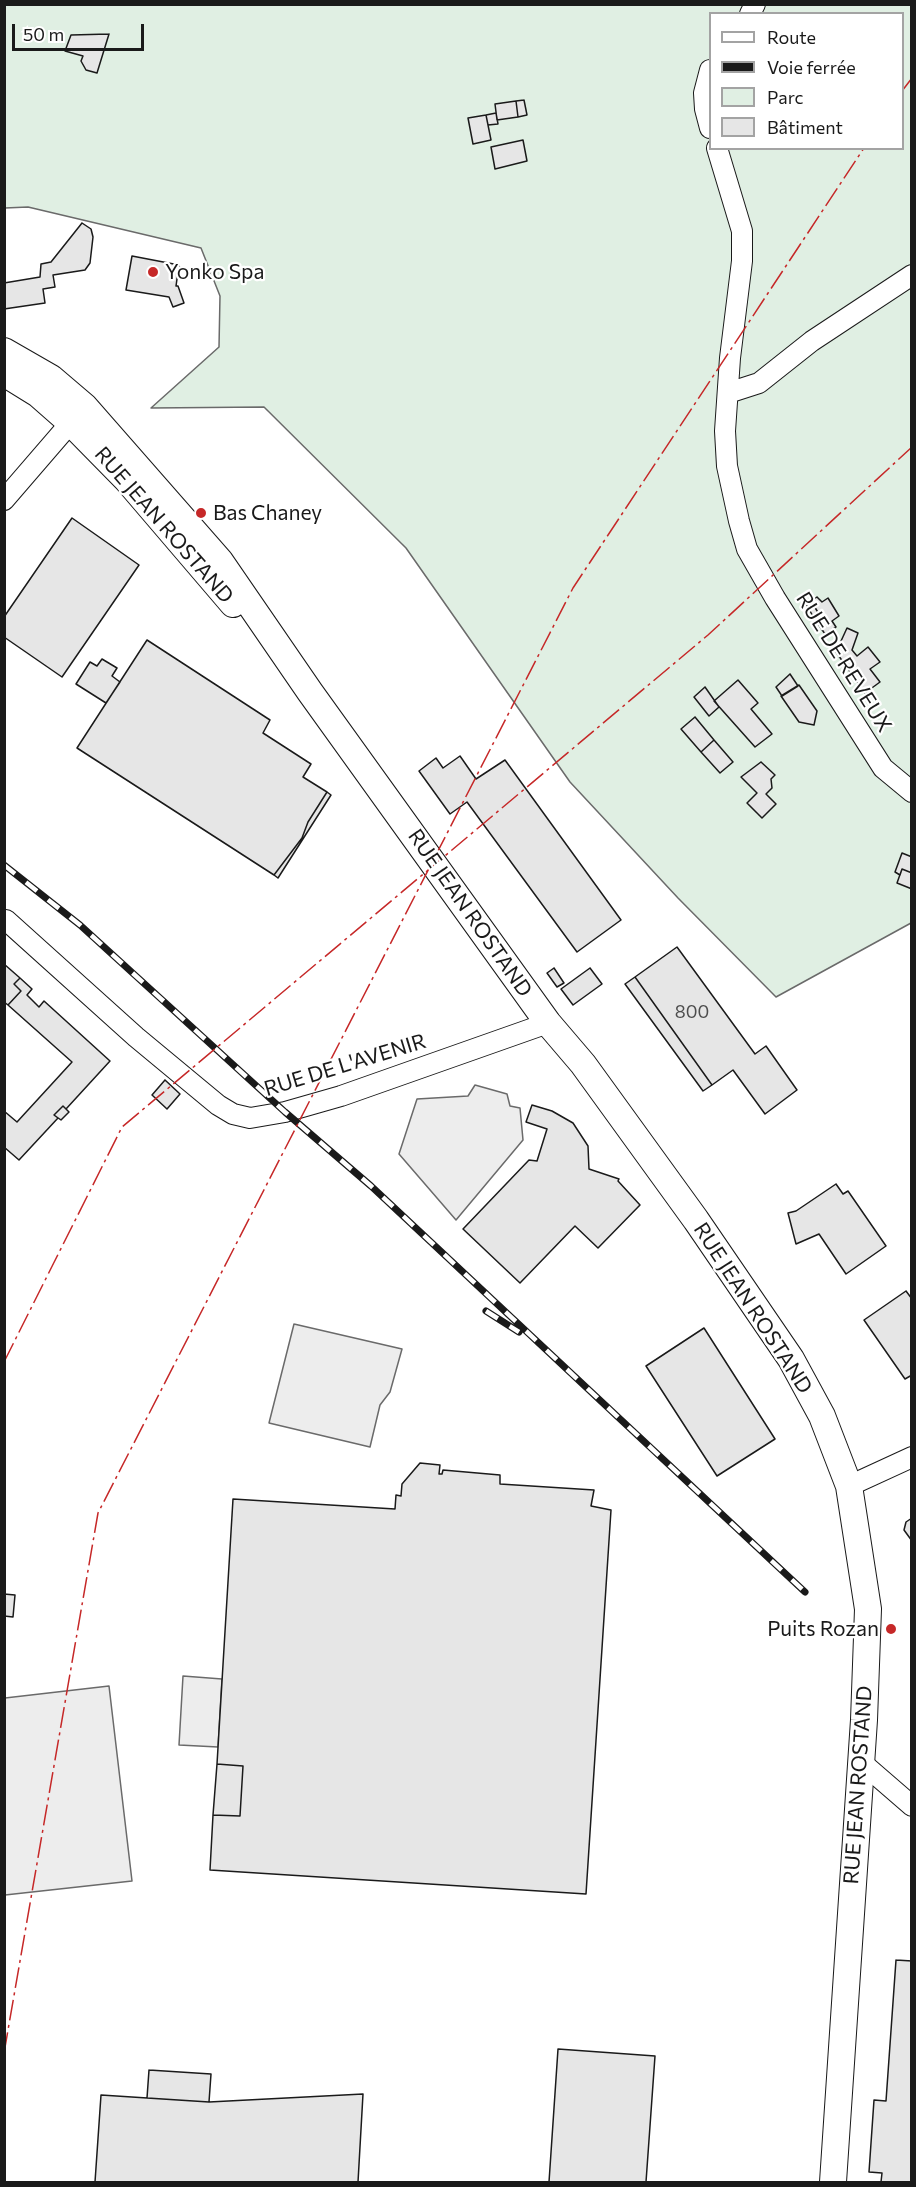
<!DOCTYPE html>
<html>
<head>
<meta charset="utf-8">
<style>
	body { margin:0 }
	#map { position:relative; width:916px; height:2187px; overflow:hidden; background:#fff; font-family:Commissioner,sans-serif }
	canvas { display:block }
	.frame { position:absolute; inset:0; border:6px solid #1a1a1a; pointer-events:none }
	.legend { position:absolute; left:709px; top:12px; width:195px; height:138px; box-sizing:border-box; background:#fff; border:2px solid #a3a3a3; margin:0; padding:8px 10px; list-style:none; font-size:18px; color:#1a1a1a }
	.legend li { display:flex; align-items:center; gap:12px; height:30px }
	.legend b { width:30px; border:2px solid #a3a3a3 }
	.scale { position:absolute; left:12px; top:24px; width:132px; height:27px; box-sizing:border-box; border:3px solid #1a1a1a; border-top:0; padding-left:8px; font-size:18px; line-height:21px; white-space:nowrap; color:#1a1a1a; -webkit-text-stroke:4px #fff; paint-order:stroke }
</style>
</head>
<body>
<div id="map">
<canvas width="916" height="2187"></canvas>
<div class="frame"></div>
<ul class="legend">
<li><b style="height:8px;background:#fff"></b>Route</li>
<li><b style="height:8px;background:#1a1a1a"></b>Voie ferrée</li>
<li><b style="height:16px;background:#e0efe3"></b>Parc</li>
<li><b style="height:16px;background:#e6e6e6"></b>Bâtiment</li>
</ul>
<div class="scale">50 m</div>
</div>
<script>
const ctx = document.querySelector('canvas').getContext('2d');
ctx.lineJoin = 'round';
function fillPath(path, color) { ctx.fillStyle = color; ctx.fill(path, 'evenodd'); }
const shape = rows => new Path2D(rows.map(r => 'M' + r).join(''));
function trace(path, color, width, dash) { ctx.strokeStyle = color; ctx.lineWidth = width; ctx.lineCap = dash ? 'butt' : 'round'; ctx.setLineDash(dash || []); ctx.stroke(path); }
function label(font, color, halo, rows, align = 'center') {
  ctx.font = font + ' Commissioner,sans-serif'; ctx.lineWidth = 4.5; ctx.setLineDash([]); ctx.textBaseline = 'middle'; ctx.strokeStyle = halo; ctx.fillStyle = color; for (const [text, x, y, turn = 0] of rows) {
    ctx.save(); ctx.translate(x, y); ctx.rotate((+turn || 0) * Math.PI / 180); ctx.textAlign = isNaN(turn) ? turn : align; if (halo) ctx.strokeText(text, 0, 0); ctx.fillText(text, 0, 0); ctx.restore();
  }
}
const green = shape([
	[5,5,911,5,911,923,776,997,678,898,570,782,406,548,264,407,151,408,219,347,220,296,201,248,28,207,5,208,5,5],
	[710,14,902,14,902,148,710,148,710,14]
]);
fillPath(green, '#e0efe3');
trace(green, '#6a6a6a', 1.5);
const parking = shape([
	[475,1085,507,1094,510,1106,520,1108,523,1140,456,1220,399,1154,417,1099,468,1096,475,1085],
	[294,1324,402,1349,390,1392,380,1405,370,1447,269,1423,294,1324],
	[183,1676,222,1679,218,1747,179,1745,183,1676],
	[109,1686,132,1881,5,1895,5,1698,109,1686]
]);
fillPath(parking, '#ededed');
trace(parking, '#6a6a6a', 1.5);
const building = shape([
	[109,34,97,73,86,70,81,61,83,56,65,51,71,35,109,34],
	[524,100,527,115,518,117,516,101,524,100],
	[516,101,518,117,497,120,495,104,516,101],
	[496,113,498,124,488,125,486,115,496,113],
	[486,115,491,140,473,144,468,118,486,115],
	[523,140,527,161,495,169,491,147,523,140],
	[82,223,91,229,93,237,90,263,85,270,53,275,55,287,43,289,45,303,4,309,4,283,40,277,41,264,51,262,82,223],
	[132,256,179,265,181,271,178,272,176,286,178,286,184,303,173,307,169,297,126,290,132,256],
	[72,518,139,565,62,677,4,637,4,617,72,518],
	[817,597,822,602,828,598,839,616,832,621,836,627,825,634,814,618,819,614,811,601,817,597],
	[811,601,819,614,814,618,806,604,811,601],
	[847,628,858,633,852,650,857,656,868,647,880,662,870,669,880,682,865,693,836,652,847,628],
	[147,640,270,720,263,733,311,764,303,777,327,792,308,822,302,838,274,875,77,748,147,640],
	[102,659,117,668,112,676,120,682,106,703,76,684,90,662,97,666,102,659],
	[790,674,798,686,782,696,776,687,790,674],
	[738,680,758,703,751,709,772,734,755,747,714,701,738,680],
	[799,685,817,711,814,725,799,722,781,696,799,685],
	[705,687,719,707,709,716,694,697,705,687],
	[695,717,714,740,701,752,681,729,695,717],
	[714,740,733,762,720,773,701,752,714,740],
	[460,756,476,779,505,760,621,920,577,952,467,802,450,814,419,771,436,758,443,768,460,756],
	[761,762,775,775,771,779,772,788,766,794,776,804,762,818,747,803,757,793,741,777,761,762],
	[327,792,331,795,278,878,274,875,302,838,308,822,327,792],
	[902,853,912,857,912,873,902,869,900,875,895,872,902,853],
	[902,869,912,873,912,889,897,883,902,869],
	[677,947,755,1054,766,1046,797,1090,765,1114,733,1070,712,1085,635,977,677,947],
	[4,964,20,978,14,984,21,991,8,1005,4,1002,4,964],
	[554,968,564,983,557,987,547,973,554,968],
	[590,968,602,984,573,1005,561,989,590,968],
	[635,977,712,1085,703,1091,625,984,635,977],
	[20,978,32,989,27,995,39,1007,44,1001,110,1061,66,1109,63,1106,54,1115,58,1118,19,1160,4,1147,4,1111,17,1122,72,1062,8,1005,21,991,14,984,20,978],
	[165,1080,180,1094,167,1109,152,1095,165,1080],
	[532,1105,552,1111,573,1123,588,1146,589,1169,619,1179,618,1181,640,1205,598,1248,575,1226,520,1283,463,1229,529,1160,537,1161,547,1129,526,1122,532,1105],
	[63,1106,69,1112,61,1120,54,1115,63,1106],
	[836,1184,843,1194,848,1191,886,1246,846,1274,819,1234,796,1244,788,1213,796,1211,836,1184],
	[906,1291,912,1299,912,1375,905,1379,864,1320,906,1291],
	[704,1328,775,1439,717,1476,646,1366,704,1328],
	[420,1463,440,1465,439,1474,442,1474,443,1470,500,1475,500,1484,594,1490,591,1506,611,1510,586,1894,210,1870,213,1815,240,1816,243,1766,217,1764,233,1499,395,1509,396,1495,401,1496,402,1484,420,1463],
	[912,1518,912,1541,904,1530,906,1522,912,1518],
	[4,1594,15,1595,13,1617,4,1616,4,1594],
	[217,1764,243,1766,240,1816,213,1815,217,1764],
	[896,1960,912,1961,912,2182,881,2182,882,2173,869,2172,874,2100,886,2101,896,1960],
	[558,2049,655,2056,646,2182,549,2182,558,2049],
	[149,2070,211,2074,209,2102,147,2098,149,2070],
	[363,2094,358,2182,95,2182,101,2095,209,2102,363,2094]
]);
fillPath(building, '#e6e6e6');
trace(building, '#1a1a1a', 1.5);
const minor = shape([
	[750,14,755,4],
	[710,70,704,93,705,109,710,128],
	[717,148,742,231,742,261,730,358,725,431,727,466,739,521,747,549,775,598,883,768,912,792],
	[728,393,759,383,812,341,912,275],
	[4,500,79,413],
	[6,920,136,1037,218,1105,233,1114,250,1118,285,1112,341,1096,548,1023],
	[849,1486,912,1457],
	[860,1761,912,1806]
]);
const major = shape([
	[4,351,51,378,85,407,220,561,310,692,548,1023,583,1064,696,1220,791,1359,822,1416,849,1486,868,1609,864,1720,833,2182],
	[4,373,38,394,71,423,127,480,233,604]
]);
trace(minor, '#1a1a1a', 22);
trace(major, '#1a1a1a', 28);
trace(minor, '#fff', 20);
trace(major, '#fff', 26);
const rail = shape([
	[4,865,80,925,285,1112,371,1186,805,1592],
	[486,1311,519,1332]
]);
trace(rail, '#1a1a1a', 7);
trace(rail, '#fff', 4.5, [14]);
trace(shape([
	[902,91,912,78],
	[4,1362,122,1127,708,635,912,447],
	[4,2053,98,1513,573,588,864,148]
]), '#c62828', 1.5, [21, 4.5, 3, 4.5]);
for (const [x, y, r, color] of [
	[153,272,6,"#c62828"],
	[201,513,6,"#c62828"],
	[891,1629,6,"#c62828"]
]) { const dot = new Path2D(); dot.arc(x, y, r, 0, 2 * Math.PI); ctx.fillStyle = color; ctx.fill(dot); trace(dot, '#fff', 2); }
label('18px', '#4d4d4d', null, [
	["800",692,1012]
]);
label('21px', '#1a1a1a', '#fff', [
	["Yonko Spa",165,272],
	["Bas Chaney",213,513],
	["Puits Rozan",879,1629,"right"]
], 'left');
label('21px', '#1a1a1a', '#fff', [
	["RUE JEAN ROSTAND",164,525,49],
	["RUE DE REVEUX",844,662,58],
	["RUE JEAN ROSTAND",470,913,55],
	["RUE DE L'AVENIR",345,1065,-17],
	["RUE JEAN ROSTAND",753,1308,57],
	["RUE JEAN ROSTAND",858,1785,-86]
]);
</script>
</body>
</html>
